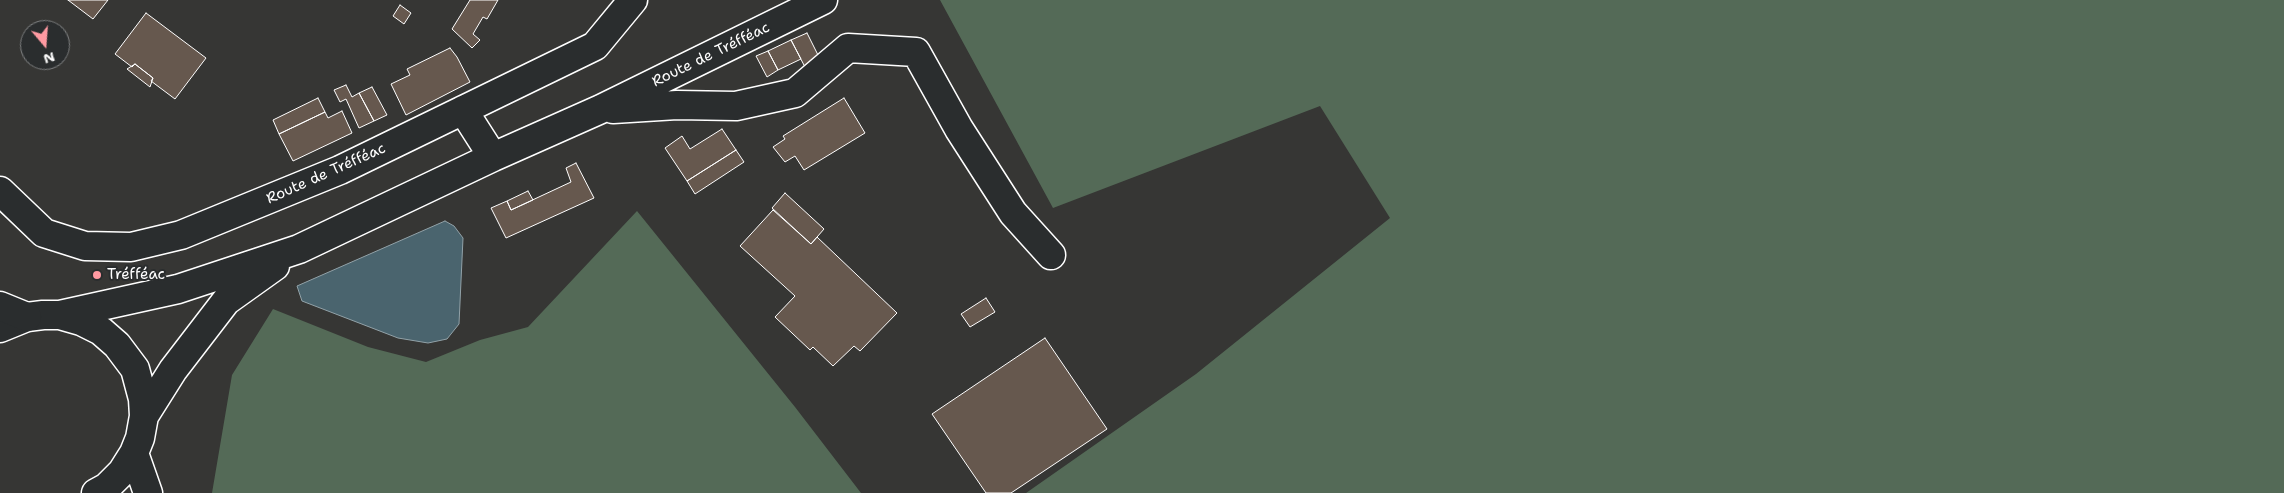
<!DOCTYPE html>
<html>
<head>
<meta charset="utf-8">
<style>
	body { margin:0 }
	#map { position:relative; width:2284px; height:493px; overflow:hidden; background:#363634; font-family:"Shantell Sans",sans-serif }
	canvas { display:block }
	.north { position:absolute; left:20px; top:20px; width:50px; height:50px; box-sizing:border-box; background:#2a2d2e; border:1px solid #7f8182; border-radius:50%; rotate:162deg; font-size:14px; font-weight:700; line-height:20px; text-align:center; color:#fff }
	.north::after { content:''; display:block; margin:auto; width:18px; height:22px; background:#ff9aa2; clip-path:polygon(50% 0,100% 100%,50% 72%,0 100%) }
</style>
</head>
<body>
<div id="map">
<canvas width="2284" height="493"></canvas>
<div class="north">N</div>
</div>
<script>
const ctx = document.querySelector('canvas').getContext('2d');
ctx.lineJoin = 'round';
function fillPath(path, color) { ctx.fillStyle = color; ctx.fill(path, 'evenodd'); }
const shape = rows => new Path2D(rows.map(r => 'M' + r).join(''));
function trace(path, color, width, dash) { ctx.strokeStyle = color; ctx.lineWidth = width; ctx.lineCap = dash ? 'butt' : 'round'; ctx.setLineDash(dash || []); ctx.stroke(path); }
function label(font, color, halo, rows, align = 'center') {
  ctx.font = font + ' "Shantell Sans",sans-serif'; ctx.lineWidth = 4; ctx.setLineDash([]); ctx.textBaseline = 'middle'; ctx.strokeStyle = halo; ctx.fillStyle = color; for (const [text, x, y, turn = 0] of rows) {
    ctx.save(); ctx.translate(x, y); ctx.rotate((+turn || 0) * Math.PI / 180); ctx.textAlign = isNaN(turn) ? turn : align; if (halo) ctx.strokeText(text, 0, 0); ctx.fillText(text, 0, 0); ctx.restore();
  }
}
fillPath(shape([
	[940,0,2284,0,2284,493,1026,493,1196,374,1390,218,1320,106,1053,208],
	[637,211,795,407,861,493,212,493,232,375,273,309,368,347,426,362,480,340,528,327]
]), '#546a57');
const water = shape([
	[445,221,454,226,463,238,459,324,447,339,428,343,398,338,302,301,297,286,445,221]
]);
fillPath(water, '#4a646e');
trace(water, '#92a2a8', 1);
const building = shape([
	[68,0,108,0,93,19,68,0],
	[470,0,498,0,487,19,483,17,473,34,480,40,472,48,452,29,470,0],
	[400,5,411,13,404,24,393,16,400,5],
	[146,13,206,58,175,99,151,81,153,78,135,64,132,67,115,54,146,13],
	[807,33,821,61,806,69,791,40,807,33],
	[791,40,801,59,778,70,768,51,791,40],
	[450,48,457,57,470,82,406,115,391,84,410,75,407,69,450,48],
	[768,51,778,70,767,77,756,56,768,51],
	[135,64,153,78,150,87,127,69,135,64],
	[346,85,352,97,359,93,374,121,359,128,346,99,340,102,334,90,346,85],
	[372,87,387,115,374,121,359,93,372,87],
	[318,98,325,112,279,134,273,120,318,98],
	[844,98,865,133,804,170,795,156,785,162,773,147,785,139,783,136,844,98],
	[342,111,352,133,293,161,279,134,325,112,328,118,342,111],
	[722,129,736,150,687,181,665,148,682,136,690,149,722,129],
	[736,150,744,162,695,194,687,181,736,150],
	[576,163,594,198,506,238,491,208,507,201,511,210,571,182,566,168,576,163],
	[528,191,533,200,511,210,507,201,528,191],
	[785,193,824,229,811,244,772,208,785,193],
	[773,210,811,244,817,237,897,313,860,351,854,346,833,366,813,347,810,350,775,317,795,296,740,246,773,210],
	[986,298,995,312,970,327,961,314,986,298],
	[1045,338,1107,429,1011,493,986,493,932,414,1045,338]
]);
fillPath(building, '#66584e');
trace(building, '#fff', 1);
const minor = shape([
	[613,109,677,105,736,106,795,93,848,48,916,52,959,129,1013,213,1051,255],
	[463,110,493,157],
	[0,191,44,233,85,246,131,247,181,235,340,170,595,46,633,0],
	[60,315,178,289,299,249,493,157,601,109,823,0],
	[0,328,27,317,43,315,60,315,81,321,101,331,117,345,135,369,143,399,144,416,140,438,134,453,122,472,107,487,96,493],
	[144,416,173,370,226,301,275,266],
	[134,453,148,493]
]);
const highway = shape([
	[0,306,27,317]
]);
trace(minor, '#fff', 31);
trace(highway, '#fff', 31);
trace(minor, '#2a2d2e', 28);
trace(highway, '#2a2d2e', 28);
for (const [x, y, r, color] of [
	[97,275,5,"#ff9aa2"]
]) { const dot = new Path2D(); dot.arc(x, y, r, 0, 2 * Math.PI); ctx.fillStyle = color; ctx.fill(dot); trace(dot, '#2a2d2e', 2); }
label('15px', '#fff', '#2a2d2e', [
	["Route de Tréfféac",711,55,-26],
	["Route de Tréfféac",326,174,-24]
]);
label('15px', '#fff', '#2a2d2e', [
	["Tréfféac",107,275]
], 'left');
</script>
</body>
</html>
